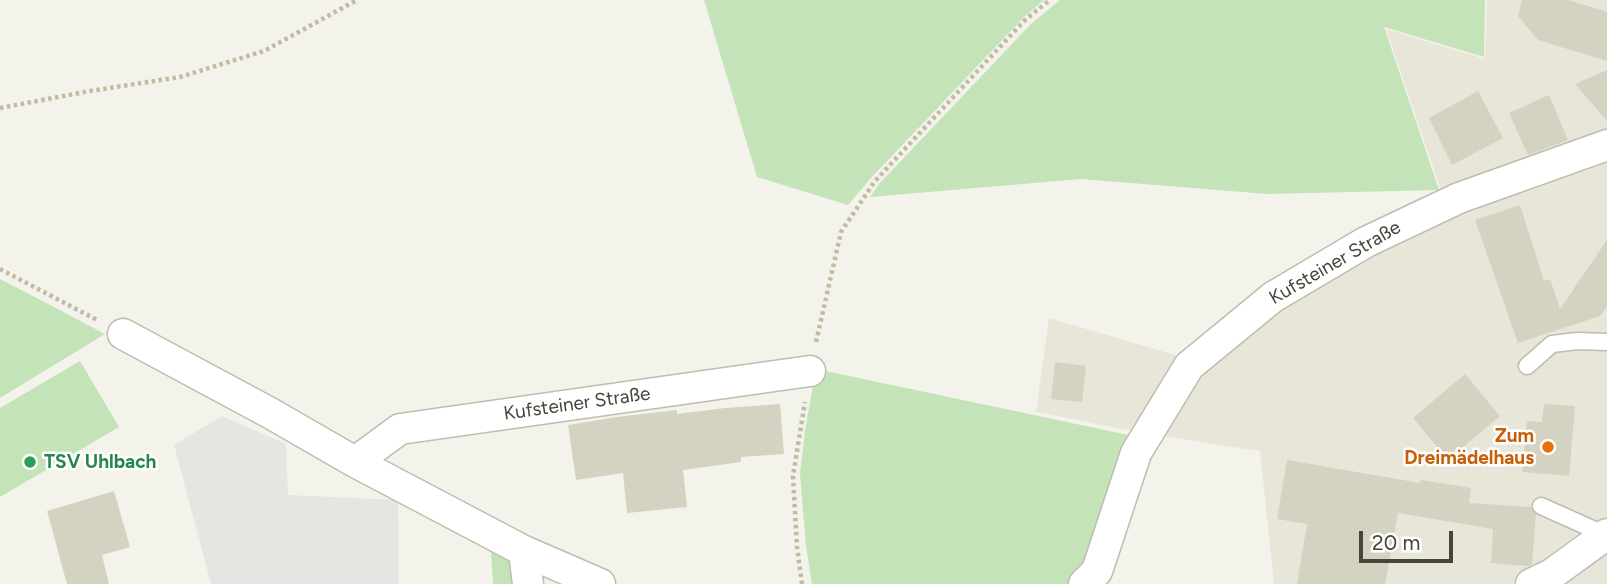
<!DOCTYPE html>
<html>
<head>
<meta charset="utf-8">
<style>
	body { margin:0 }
	#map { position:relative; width:1607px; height:584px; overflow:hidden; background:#f4f3eb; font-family:Figtree,sans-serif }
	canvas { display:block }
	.scale { position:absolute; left:1359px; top:531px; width:94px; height:32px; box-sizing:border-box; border:4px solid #474539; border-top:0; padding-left:9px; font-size:21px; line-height:24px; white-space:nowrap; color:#474539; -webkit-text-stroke:5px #fff; paint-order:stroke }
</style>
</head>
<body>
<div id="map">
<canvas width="1607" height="584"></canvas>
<div class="scale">20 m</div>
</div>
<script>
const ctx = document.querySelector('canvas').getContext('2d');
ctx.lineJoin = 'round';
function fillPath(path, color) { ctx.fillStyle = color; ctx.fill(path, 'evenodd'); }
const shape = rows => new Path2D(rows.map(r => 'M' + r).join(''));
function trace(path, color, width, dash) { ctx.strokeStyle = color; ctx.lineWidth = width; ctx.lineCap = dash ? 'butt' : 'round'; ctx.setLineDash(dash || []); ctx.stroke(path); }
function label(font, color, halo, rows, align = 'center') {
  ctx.font = font + ' Figtree,sans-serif'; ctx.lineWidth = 5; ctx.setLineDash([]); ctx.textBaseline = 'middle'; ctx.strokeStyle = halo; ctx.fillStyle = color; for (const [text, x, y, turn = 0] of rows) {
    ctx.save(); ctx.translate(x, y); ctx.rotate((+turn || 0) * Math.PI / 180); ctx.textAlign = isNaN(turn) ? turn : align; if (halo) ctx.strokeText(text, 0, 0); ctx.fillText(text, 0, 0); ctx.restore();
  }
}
fillPath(shape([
	[1487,0,1607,0,1607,584,1274,584,1260,451,1137,432,1036,412,1049,318,1182,357,1442,193,1386,29,1485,59]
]), '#e7e6d9');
fillPath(shape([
	[704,0,1044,0,1024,17,871,178,848,205,757,177],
	[1060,0,1485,0,1484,57,1384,27,1439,190,1267,194,1081,179,870,197,879,184,1031,24],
	[0,279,52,306,105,334,0,398],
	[80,361,119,427,0,497,0,408],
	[816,369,1138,437,1088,567,1070,584,812,584,806,546,800,474,805,430],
	[491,552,517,565,519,584,493,584]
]), '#c4e3b8');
fillPath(shape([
	[222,416,286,444,288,495,398,500,399,584,211,584,174,445]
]), '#e6e5e2');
fillPath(shape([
	[1522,0,1568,0,1607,12,1607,61,1538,40,1518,16],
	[1607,70,1607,121,1575,84],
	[1478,91,1503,138,1452,165,1429,118],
	[1549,95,1568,140,1528,155,1509,113],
	[1520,205,1544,281,1550,279,1560,309,1607,240,1607,306,1600,316,1518,343,1475,220],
	[1055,362,1086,366,1082,402,1051,399],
	[1465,374,1500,416,1448,460,1413,418],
	[780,404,784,454,741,457,741,462,683,470,687,507,627,513,623,473,576,480,568,425,617,417,677,410,677,414,725,408],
	[1544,404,1575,406,1569,476,1522,472,1527,421,1542,422],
	[1287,460,1420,483,1421,480,1471,488,1469,503,1531,507,1536,515,1532,564,1528,566,1491,563,1493,529,1398,513,1385,584,1297,584,1307,524,1277,519],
	[114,491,130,547,102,555,109,584,67,584,47,511]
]), '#d4d2c1');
const service = shape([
	[1527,366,1552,344,1577,341,1607,342],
	[1541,506,1606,535]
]);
const minor = shape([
	[123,334,270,413,355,462,524,551,600,584],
	[355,462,400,429,810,371],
	[524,551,528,584],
	[1084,584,1097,571,1136,453,1189,366,1273,297,1366,242,1459,198,1607,145],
	[1531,584,1552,574,1607,534]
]);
trace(service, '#bebdae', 19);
trace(minor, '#bebdae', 33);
trace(shape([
	[0,108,90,91,180,77,264,51,357,0],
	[0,269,97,320],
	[816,342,841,232,875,181,1026,19,1050,0],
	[802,584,797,547,793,476,805,402]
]), '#bfbca1', 4.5, [3.5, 3.5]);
trace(service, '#fff', 16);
trace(minor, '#fff', 30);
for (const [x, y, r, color] of [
	[1548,447,7,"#e8710a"],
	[30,462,7,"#2e9e5b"]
]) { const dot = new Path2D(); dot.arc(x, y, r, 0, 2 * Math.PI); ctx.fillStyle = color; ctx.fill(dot); trace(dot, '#fff', 2.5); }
label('19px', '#474539', '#fff', [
	["Kufsteiner Straße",1335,263,-30],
	["Kufsteiner Straße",577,404,-8]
]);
label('bold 19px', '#c56008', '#fff', [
	["Zum",1534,436],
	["Dreimädelhaus",1534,458]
], 'right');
label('bold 19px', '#27864d', '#fff', [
	["TSV Uhlbach",44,462]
], 'left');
</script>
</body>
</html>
